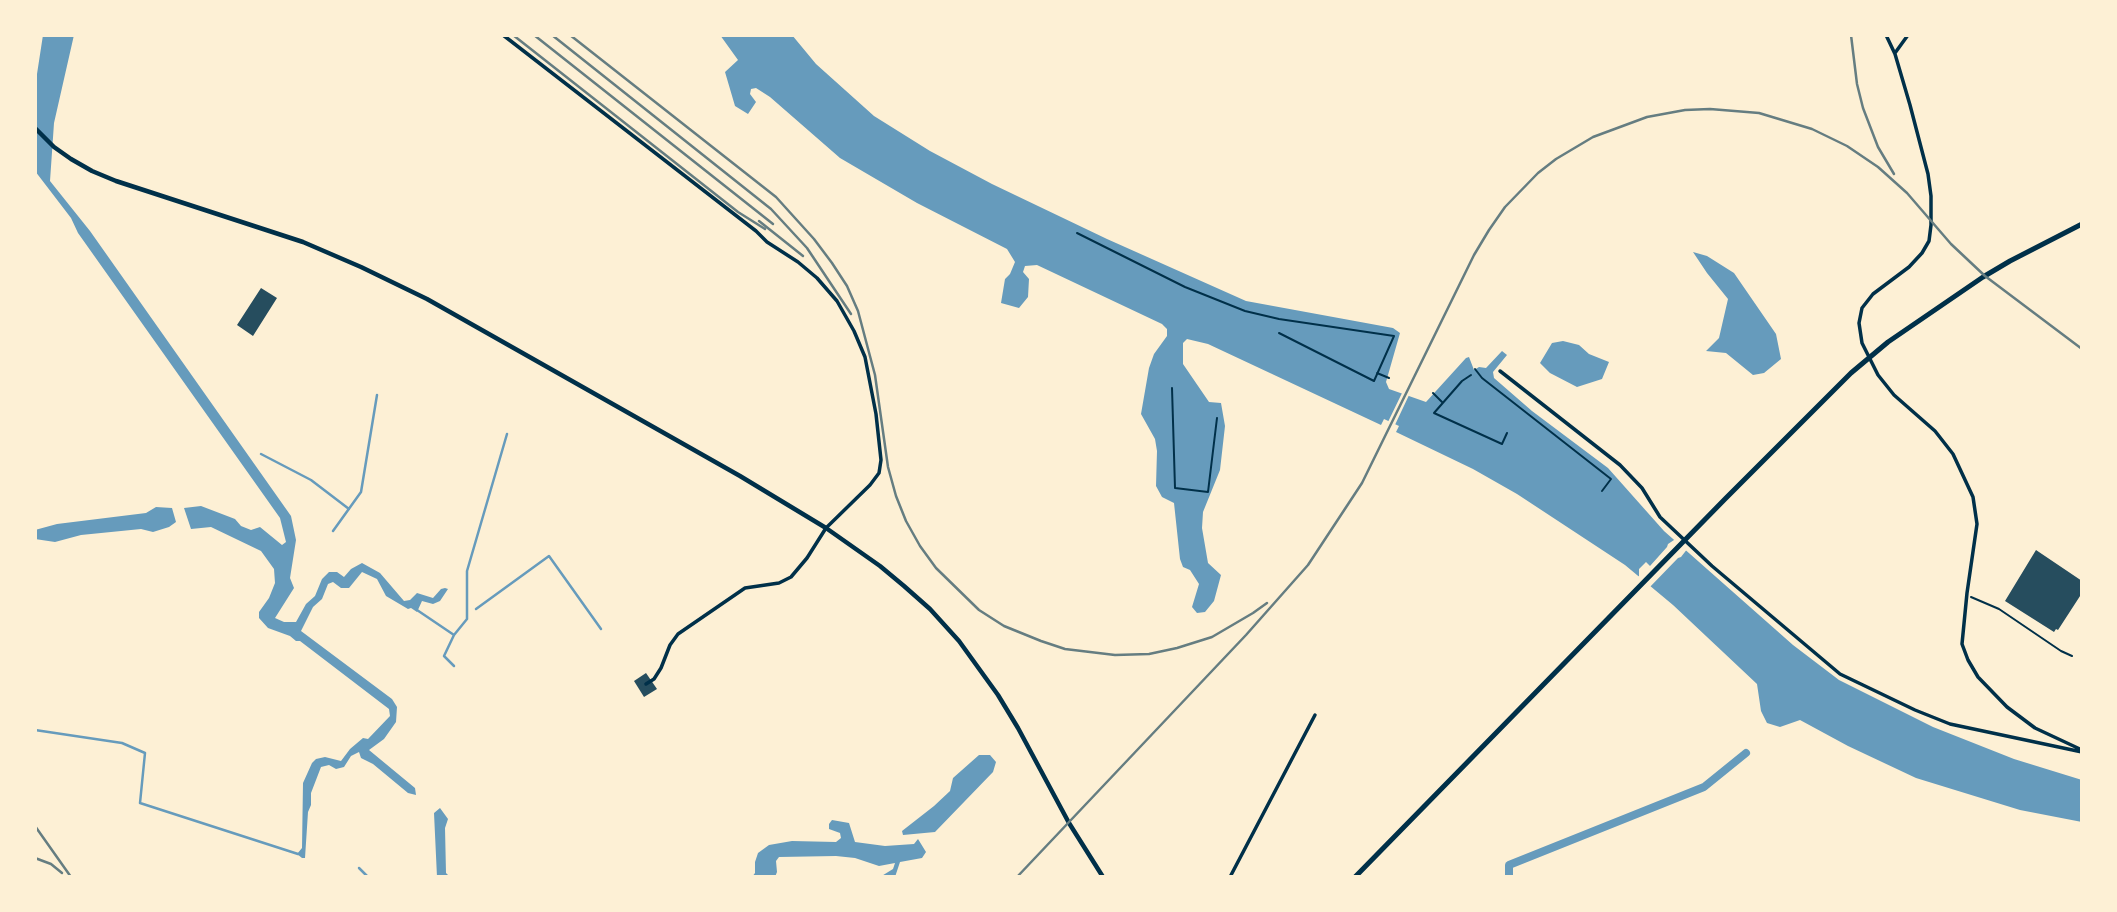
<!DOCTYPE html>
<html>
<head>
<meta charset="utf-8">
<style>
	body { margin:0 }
	#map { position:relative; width:2117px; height:912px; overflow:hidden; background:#fdf0d5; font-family:"Golos Text",sans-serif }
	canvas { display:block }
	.frame { position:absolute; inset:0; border:37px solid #fdf0d5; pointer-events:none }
</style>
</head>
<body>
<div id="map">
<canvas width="2117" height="912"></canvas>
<div class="frame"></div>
</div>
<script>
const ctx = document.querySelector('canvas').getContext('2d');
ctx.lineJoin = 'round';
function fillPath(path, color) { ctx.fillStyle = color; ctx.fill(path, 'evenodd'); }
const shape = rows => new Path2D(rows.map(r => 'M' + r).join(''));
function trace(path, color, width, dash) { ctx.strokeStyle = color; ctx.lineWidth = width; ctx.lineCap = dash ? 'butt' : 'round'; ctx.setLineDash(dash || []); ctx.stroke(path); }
fillPath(shape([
	[43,35,74,35,54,123,50,181,90,231,291,516,296,540,290,578,294,588,275,618,284,622,296,622,306,604,315,596,322,579,329,572,337,572,344,577,351,569,362,563,380,573,404,601,410,600,417,593,433,598,441,589,445,588,448,589,440,601,433,604,422,601,417,612,411,608,408,609,386,596,377,579,362,572,349,588,341,588,333,582,328,584,322,599,313,607,301,631,392,699,397,707,396,722,384,739,369,750,415,788,416,795,408,793,373,764,361,758,359,752,351,756,344,767,336,769,329,765,321,767,311,793,311,805,308,812,305,858,302,858,297,854,302,848,303,783,312,763,316,759,325,757,341,761,350,749,363,738,368,739,390,716,389,709,300,641,296,641,290,636,268,628,259,618,259,612,269,598,275,583,274,569,261,551,211,527,191,529,184,508,201,506,235,519,241,526,251,530,260,527,282,545,286,542,280,518,78,233,71,218,35,171,35,87],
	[720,35,792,35,816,64,874,116,930,151,992,184,1107,239,1246,301,1393,328,1400,333,1386,382,1389,389,1426,402,1466,358,1469,357,1474,370,1479,367,1486,368,1502,351,1507,355,1493,372,1494,378,1532,411,1608,468,1664,531,1793,645,1839,680,1933,727,2014,759,2082,780,2082,822,2020,810,1916,778,1848,746,1800,720,1780,727,1767,723,1761,711,1757,684,1673,605,1625,565,1517,494,1473,469,1396,432,1399,426,1384,419,1381,425,1208,344,1187,339,1183,343,1183,364,1209,402,1221,403,1225,426,1220,470,1203,512,1202,528,1208,563,1221,575,1214,601,1205,612,1197,613,1192,607,1199,584,1190,570,1183,567,1180,559,1174,503,1162,497,1156,486,1157,451,1155,439,1141,414,1149,368,1154,354,1167,336,1167,329,1162,324,1037,265,1025,266,1023,272,1029,279,1028,297,1019,308,1001,303,1005,279,1010,274,1015,262,1007,249,917,203,840,158,770,97,756,88,751,89,750,94,756,102,748,114,735,106,725,72,738,60],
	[1693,252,1707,256,1734,273,1776,334,1781,359,1764,373,1753,375,1726,353,1706,351,1719,338,1728,299,1707,273],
	[1563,341,1579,345,1589,354,1609,362,1602,379,1577,387,1550,373,1540,363,1552,343],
	[156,507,172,508,176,522,169,527,153,532,141,529,81,535,55,542,35,539,35,530,57,524,146,513],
	[979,755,990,755,996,762,993,772,935,832,903,835,902,831,934,806,950,791,953,778],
	[440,808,448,819,445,828,446,873,450,877,437,877,434,813],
	[832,820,849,823,855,842,885,846,914,844,918,839,926,852,922,858,900,862,895,877,880,877,893,869,895,863,879,866,855,858,836,856,779,857,776,861,777,872,775,877,752,877,755,873,755,862,758,853,769,845,792,841,836,842,841,838,840,833,829,829,829,824]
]), '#669bbc');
fillPath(shape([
	[1403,391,1410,393,1394,427,1387,424],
	[1677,538,1688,548,1681,557,1678,558,1648,589,1636,579,1639,576,1639,569,1646,562,1650,566,1667,547,1668,544]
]), '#fdf0d5');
trace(shape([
	[261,454,311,480,349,509],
	[333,531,361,492,377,395],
	[476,609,549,556,601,629],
	[417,610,454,635,444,656,454,666],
	[454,635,467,619,467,571,507,434],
	[35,730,122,743,145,753,140,803,298,854],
	[359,868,368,877]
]), '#669bbc', 2.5);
trace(shape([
	[1509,877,1509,865,1704,787,1746,753]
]), '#669bbc', 8);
fillPath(shape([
	[261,288,277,298,253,336,237,325],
	[2036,550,2082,581,2082,593,2058,630,2056,629,2054,632,2005,601],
	[646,673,657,689,644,697,634,681]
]), '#264d5e');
trace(shape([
	[1077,233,1185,287,1245,311,1279,319,1394,336,1374,381,1279,333],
	[1475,369,1482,378,1611,479,1602,491],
	[1377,373,1389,378],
	[1471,375,1462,381,1434,413,1502,444,1507,433],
	[1172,388,1175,488,1208,492,1217,418],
	[1433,393,1442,402],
	[1971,597,1999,609,2061,651,2072,656]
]), '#003049', 2);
trace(shape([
	[503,35,756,231,767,242,798,262,817,278,837,301,854,331,865,357,876,414,881,460,879,473,870,485,826,528,807,558,791,577,779,583,745,588,678,634,670,645,661,668,654,679,646,684],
	[1886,35,1895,54,1910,105,1928,174,1931,196,1931,225,1929,241,1922,253,1909,267,1873,294,1862,308,1859,323,1862,343,1878,375,1894,395,1935,431,1953,454,1973,497,1977,524,1967,593,1962,644,1968,660,1978,677,2007,707,2035,728,2082,750],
	[1895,53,1908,35],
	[1500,371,1620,465,1642,488,1660,517,1712,566,1840,674,1915,710,1950,724,2082,752],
	[1230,877,1315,715]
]), '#003049', 3.5);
trace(shape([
	[35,128,54,147,71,159,92,171,116,181,303,242,361,267,427,299,740,476,826,528,880,566,904,586,930,609,959,641,998,695,1018,728,1069,823,1103,877]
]), '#003049', 4.5);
trace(shape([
	[1355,877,1726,498,1851,373,1888,342,1983,277,2010,261,2082,224]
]), '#003049', 5);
trace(shape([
	[513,35,738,212,765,229],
	[534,35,773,224],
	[552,35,771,209,807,248,851,314],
	[570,35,776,197,814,239,832,263,847,286,858,311,875,375,888,467,896,496,906,521,920,546,936,568,979,610,1004,626,1041,641,1065,649,1115,655,1149,654,1177,648,1212,637,1253,613,1267,603],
	[1851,35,1857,84,1863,108,1878,147,1894,174],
	[759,221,803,256],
	[35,826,71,877],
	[35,858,51,864,62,873],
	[1017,877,1246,635,1308,565,1362,483,1474,255,1489,230,1505,207,1538,173,1556,159,1593,137,1647,117,1685,110,1710,109,1759,113,1812,129,1847,146,1878,167,1907,193,1951,244,1985,276,2082,349]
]), '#657d81', 2.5);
</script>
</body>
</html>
